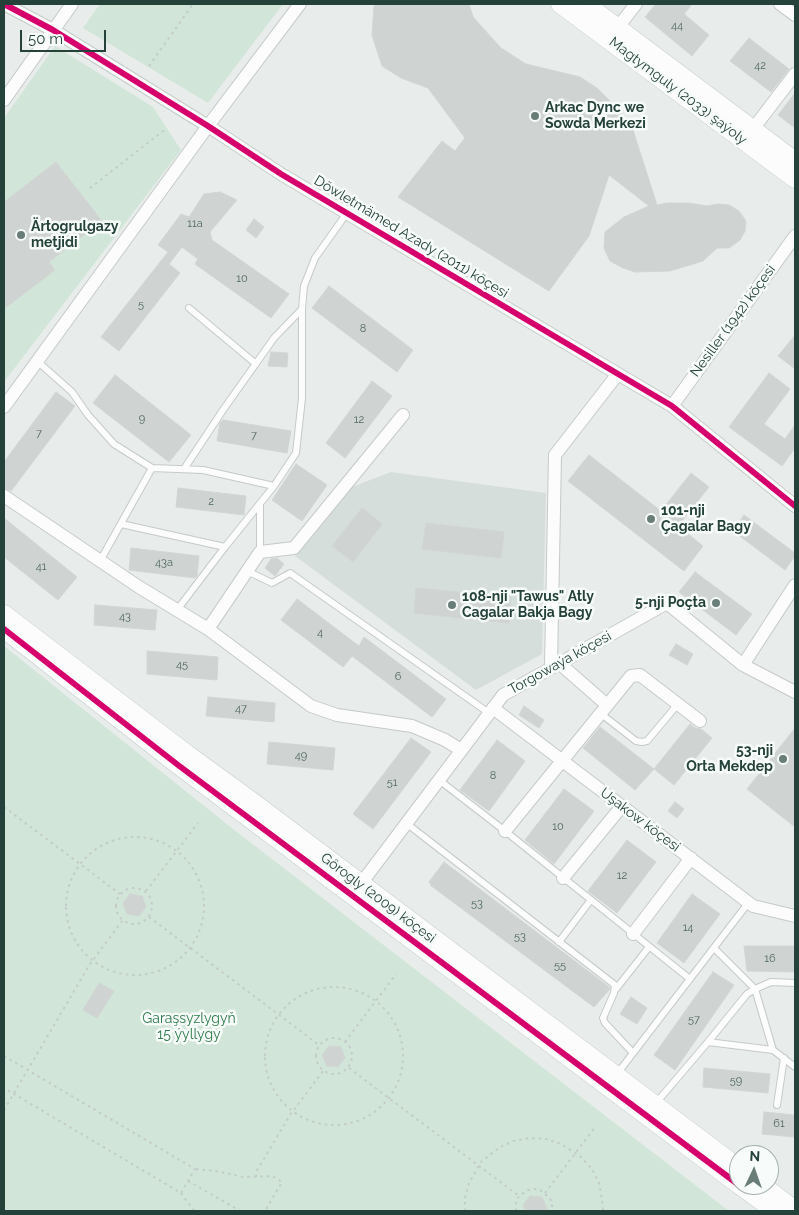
<!DOCTYPE html>
<html>
<head>
<meta charset="utf-8">
<style>
	body { margin:0 }
	#map { position:relative; width:799px; height:1215px; overflow:hidden; background:#e8edeb; font-family:Raleway,sans-serif }
	canvas { display:block }
	.frame { position:absolute; inset:0; border:5px solid #24423a; pointer-events:none }
	.north { position:absolute; left:729px; top:1145px; width:50px; height:50px; box-sizing:border-box; background:#f7fbf9; border:1px solid #a3b1ad; border-radius:50%; rotate:3deg; font-size:14px; font-weight:700; line-height:20px; text-align:center; color:#24423a }
	.north::after { content:''; display:block; margin:auto; width:18px; height:22px; background:#697e78; clip-path:polygon(50% 0,100% 100%,50% 72%,0 100%) }
	.scale { position:absolute; left:20px; top:30px; width:86px; height:22px; box-sizing:border-box; border:2px solid #24423a; border-top:0; padding-left:6px; font-size:15px; line-height:18px; white-space:nowrap; color:#24423a; -webkit-text-stroke:4px #f7fbf9; paint-order:stroke }
</style>
</head>
<body>
<div id="map">
<canvas width="799" height="1215"></canvas>
<div class="frame"></div>
<div class="north">N</div>
<div class="scale">50 m</div>
</div>
<script>
const ctx = document.querySelector('canvas').getContext('2d');
ctx.lineJoin = 'round';
function fillPath(path, color) { ctx.fillStyle = color; ctx.fill(path, 'evenodd'); }
const shape = rows => new Path2D(rows.map(r => 'M' + r).join(''));
function trace(path, color, width, dash) { ctx.strokeStyle = color; ctx.lineWidth = width; ctx.lineCap = dash ? 'butt' : 'round'; ctx.setLineDash(dash || []); ctx.stroke(path); }
function label(font, color, halo, rows, align = 'center') {
  ctx.font = font + ' Raleway,sans-serif'; ctx.lineWidth = 5; ctx.setLineDash([]); ctx.textBaseline = 'middle'; ctx.strokeStyle = halo; ctx.fillStyle = color; for (const [text, x, y, turn = 0] of rows) {
    ctx.save(); ctx.translate(x, y); ctx.rotate((+turn || 0) * Math.PI / 180); ctx.textAlign = isNaN(turn) ? turn : align; if (halo) ctx.strokeText(text, 0, 0); ctx.fillText(text, 0, 0); ctx.restore();
  }
}
fillPath(shape([
	[391,472,546,493,542,654,476,690,295,556,349,488]
]), '#d6dedb');
fillPath(shape([
	[100,4,283,4,208,103,83,28],
	[55,46,153,107,181,150,4,382,4,309,55,270,49,262,102,221,56,162,4,202,4,118],
	[4,646,233,829,729,1211,4,1211]
]), '#d1e6d8');
const building = shape([
	[377,4,469,4,473,17,501,48,526,64,580,77,597,88,611,102,633,130,657,205,667,203,689,203,707,206,718,204,729,205,739,211,746,221,745,231,740,240,729,248,717,248,703,261,670,271,635,272,623,268,610,261,604,248,605,232,624,217,649,206,609,175,589,236,549,291,398,197,442,141,455,151,465,138,428,88,401,78,382,66,372,35,374,6,377,4],
	[656,4,692,4,684,14,709,35,692,56,645,17,656,4],
	[749,38,789,69,771,92,730,61,749,38],
	[795,93,795,128,778,115,795,93],
	[56,162,102,221,49,262,55,270,4,309,4,202,56,162],
	[220,192,237,200,210,232,212,240,289,294,271,318,195,264,198,259,182,247,169,264,180,273,119,351,101,337,168,252,158,245,181,214,189,217,204,194,220,192],
	[254,219,264,227,256,238,246,230,254,219],
	[329,286,413,350,397,372,312,308,329,286],
	[795,335,795,369,778,356,795,335],
	[271,352,288,353,287,367,268,366,271,352],
	[769,373,790,389,764,424,785,439,795,425,795,448,782,466,729,427,769,373],
	[115,375,191,435,169,462,93,403,115,375],
	[372,381,392,396,345,458,326,443,372,381],
	[56,392,75,406,11,491,4,488,4,462,56,392],
	[223,420,291,431,287,453,217,441,220,423,223,420],
	[589,455,661,511,691,473,709,487,678,526,703,546,684,571,568,481,589,455],
	[296,464,327,485,302,521,272,500,296,464],
	[178,488,246,496,244,515,176,507,178,488],
	[362,508,382,524,353,562,332,546,362,508],
	[744,515,795,553,795,556,785,570,733,531,744,515],
	[4,518,77,577,58,600,4,557,4,518],
	[426,523,504,532,501,558,422,549,426,523],
	[131,548,199,556,197,576,195,578,129,570,131,548],
	[277,558,284,564,275,576,265,568,271,559,277,558],
	[695,572,752,614,736,635,679,592,695,572],
	[416,588,511,597,509,623,414,613,416,588],
	[297,599,359,646,364,637,446,699,432,717,352,656,343,667,281,620,297,599],
	[95,605,157,610,155,630,94,625,95,605],
	[676,644,693,654,687,665,669,655,676,644],
	[147,651,218,657,217,680,147,674,147,651],
	[208,697,275,703,274,722,206,716,208,697],
	[524,706,544,720,539,728,519,715,524,706],
	[690,724,695,728,701,729,712,738,674,785,654,769,690,724],
	[600,727,654,769,635,790,583,748,600,727],
	[795,728,795,827,747,789,795,728],
	[411,738,431,752,373,829,353,814,411,738],
	[497,740,525,761,489,811,460,790,497,740],
	[269,742,335,748,333,770,267,764,269,742],
	[564,789,594,811,554,864,525,840,564,789],
	[675,802,684,809,677,818,668,811,675,802],
	[627,840,656,862,617,913,588,891,627,840],
	[444,862,609,987,610,989,594,1007,430,885,431,884,429,882,444,862],
	[130,894,142,896,146,907,139,916,127,914,123,903,130,894],
	[692,894,720,914,684,963,657,943,692,894],
	[744,946,795,946,795,972,747,971,744,946],
	[713,972,734,985,675,1070,654,1055,713,972],
	[99,983,114,991,97,1018,83,1010,99,983],
	[631,997,647,1008,637,1024,620,1014,631,997],
	[329,1046,341,1047,345,1058,338,1067,327,1066,322,1055,329,1046],
	[704,1068,770,1074,768,1093,703,1087,704,1068],
	[764,1112,795,1115,795,1137,762,1134,764,1112],
	[530,1196,542,1197,548,1211,526,1211,523,1205,530,1196]
]);
fillPath(building, '#cfd4d2');
trace(building, '#d1d6d4', 1);
const lane = shape([
	[189,308,256,364],
	[37,361,72,392,88,415,114,444,152,468,203,470,274,486,296,453,302,398,302,309,304,286,315,258,347,213],
	[184,469,223,410,274,338,302,309],
	[121,524,225,547,177,610],
	[225,547,274,486],
	[260,552,260,504],
	[100,561,152,468],
	[247,571,272,583,290,573,489,713],
	[600,713,636,741,642,742,647,741,678,704],
	[439,780,505,831,690,979],
	[406,823,615,985,614,993,603,1018,605,1023,633,1053],
	[559,942,590,901],
	[714,948,755,989,773,1050],
	[616,989,649,947],
	[708,1042,747,994,755,989,771,982,795,983],
	[617,1074,749,902],
	[656,1103,708,1042,773,1050,795,1067],
	[777,1105,784,1058]
]);
const street = shape([
	[4,4,53,30,208,126,281,174,672,406,795,506],
	[780,4,795,15],
	[618,27,636,4],
	[4,100,72,4],
	[753,129,795,74],
	[672,406,795,236],
	[4,407,208,126,300,4],
	[4,496,139,587,208,629,311,706,337,715,412,726,445,740,461,750],
	[208,629,260,552,294,548,403,415],
	[559,663,607,705],
	[743,665,795,692],
	[551,667,555,455,617,375],
	[493,708,753,906,795,916],
	[505,831,631,676,640,675,700,721],
	[563,878,622,806],
	[357,889,503,695,667,603,743,665,795,585],
	[633,934,691,858]
]);
const secondary = shape([
	[560,4,795,179],
	[586,4,795,161],
	[4,614,187,754,253,802,739,1168],
	[4,629,178,765,739,1185],
	[739,1185,775,1211],
	[762,1185,795,1210]
]);
trace(lane, '#c5cac8', 8);
trace(street, '#c5cac8', 14);
trace(secondary, '#c3cbc8', 19);
trace(shape([
	[149,66,193,4],
	[90,188,167,128],
	[4,807,120,894],
	'66 906a69 69 0 1 1 138 0a69 69 0 1 1-138 0Z',
	'116 906a18 18 0 1 1 36 0a18 18 0 1 1-36 0Z',
	[146,891,198,823],
	[149,917,319,1045],
	'265 1056a69 69 0 1 1 138 0a69 69 0 1 1-138 0Z',
	'316 1056a18 18 0 1 1 36 0a18 18 0 1 1-36 0Z',
	[345,1042,396,974],
	[4,1056,195,1169,181,1193,4,1088],
	[349,1068,519,1196],
	[4,1110,90,964,123,920],
	[196,1169,216,1171,243,1177,272,1176,282,1182,265,1211],
	[256,1177,256,1172,290,1115,323,1071],
	[188,1181,240,1211],
	[181,1193,194,1211],
	[545,1193,596,1126],
	[465,1211,465,1198,469,1183,481,1162,500,1147,514,1141,530,1138,546,1139,561,1144,581,1157,592,1169,599,1183,602,1199,603,1211],
	[516,1211,516,1201,519,1196,528,1190,534,1189,540,1190,549,1197,552,1202,552,1211]
]), '#c3ccca', 2, [2.5, 4]);
trace(lane, '#fcfcfc', 6);
trace(street, '#fcfcfc', 12);
trace(secondary, '#fcfcfc', 18);
trace(shape([
	[4,4,53,30,208,126,281,174,672,406,795,506],
	[4,629,178,765,739,1185]
]), '#d6006c', 6);
for (const [x, y, r, color] of [
	[535,116,5,"#697e78"],
	[21,235,5,"#697e78"],
	[651,519,5,"#697e78"],
	[716,603,5,"#697e78"],
	[452,605,5,"#697e78"],
	[783,759,5,"#697e78"]
]) { const dot = new Path2D(); dot.arc(x, y, r, 0, 2 * Math.PI); ctx.fillStyle = color; ctx.fill(dot); trace(dot, '#f7fbf9', 2); }
label('11px', '#506761', null, [
	["44",677,26],
	["42",760,66],
	["11a",195,224],
	["10",242,279],
	["5",141,305],
	["8",363,329],
	["9",142,419],
	["12",359,420],
	["7",39,434],
	["7",254,436],
	["2",211,502],
	["43a",164,563],
	["41",41,567],
	["43",125,617],
	["4",320,633],
	["45",182,665],
	["6",398,677],
	["47",241,709],
	["49",301,756],
	["8",493,776],
	["51",392,783],
	["10",558,827],
	["12",622,876],
	["53",477,904],
	["14",688,928],
	["53",520,937],
	["16",770,959],
	["55",560,966],
	["57",694,1020],
	["59",736,1081],
	["61",779,1124]
]);
label('14px', '#24423a', '#f7fbf9', [
	["Magtymguly (2033) şaýoly",678,91,37],
	["Döwletmämed Azady (2011) köçesi",411,237,31],
	["Nesiller (1942) köçesi",733,321,-54],
	["Torgowaýa köçesi",560,663,-29],
	["Uşakow köçesi",640,820,37],
	["Görogly (2009) köçesi",378,898,37]
]);
label('bold 14px', '#24423a', '#f7fbf9', [
	["Arkac Dync we",545,108],
	["Sowda Merkezi",545,124],
	["Ärtogrulgazy",31,227],
	["metjidi",31,243],
	["101-nji",661,511],
	["Çagalar Bagy",661,527],
	["108-nji \"Tawus\" Atly",462,597],
	["Cagalar Bakja Bagy",462,613],
	["5-nji Poçta",706,603,"right"],
	["53-nji",773,751,"right"],
	["Orta Mekdep",773,767,"right"]
], 'left');
label('14px', '#2d7a4b', '#f7fbf9', [
	["Garaşsyzlygyň",189,1019],
	["15 ýyllygy",189,1035]
]);
</script>
</body>
</html>
